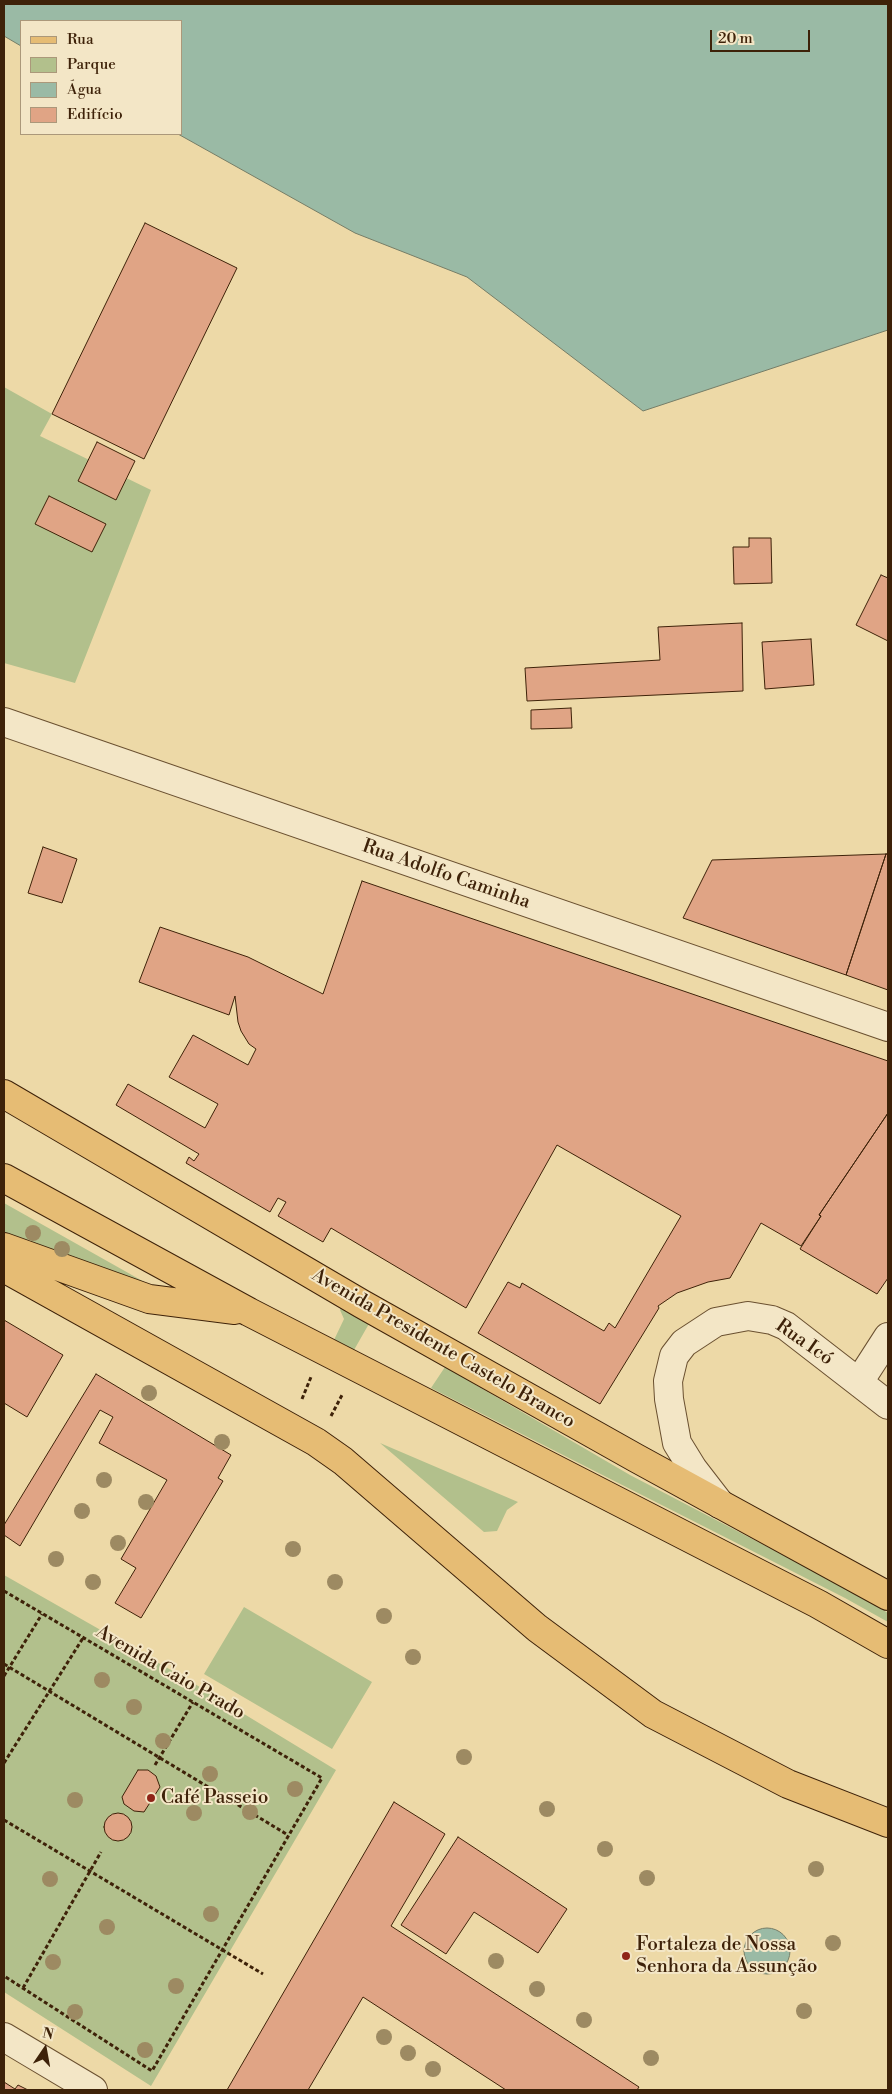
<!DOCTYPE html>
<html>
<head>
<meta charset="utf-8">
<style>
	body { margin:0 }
	#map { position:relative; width:892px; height:2094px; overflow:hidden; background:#edd9a7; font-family:"Libre Bodoni",serif }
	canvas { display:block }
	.frame { position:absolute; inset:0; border:5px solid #3e2209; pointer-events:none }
	.legend { position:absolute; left:20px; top:20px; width:162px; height:115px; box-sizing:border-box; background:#f3e6c6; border:1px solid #ab987a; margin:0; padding:6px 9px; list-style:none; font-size:15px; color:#3e2209 }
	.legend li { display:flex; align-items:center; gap:10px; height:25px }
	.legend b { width:25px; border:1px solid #ab987a }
	.north { position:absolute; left:20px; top:2024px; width:50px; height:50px; -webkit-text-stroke:4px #f3e6c6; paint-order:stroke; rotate:12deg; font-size:14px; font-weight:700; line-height:20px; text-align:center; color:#3e2209 }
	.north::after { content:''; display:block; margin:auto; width:18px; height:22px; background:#3e2209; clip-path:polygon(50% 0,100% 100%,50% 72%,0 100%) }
	.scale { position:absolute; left:710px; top:30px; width:100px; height:22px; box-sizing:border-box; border:2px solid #3e2209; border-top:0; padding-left:6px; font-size:15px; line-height:18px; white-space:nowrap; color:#3e2209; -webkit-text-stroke:4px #f3e6c6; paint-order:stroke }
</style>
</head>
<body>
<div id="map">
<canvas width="892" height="2094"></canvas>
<div class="frame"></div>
<ul class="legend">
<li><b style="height:6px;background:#e6bc74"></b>Rua</li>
<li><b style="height:14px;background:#b2c08c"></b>Parque</li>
<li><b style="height:14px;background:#9abaa5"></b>Água</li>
<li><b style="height:14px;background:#e0a485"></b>Edifício</li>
</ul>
<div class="north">N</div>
<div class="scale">20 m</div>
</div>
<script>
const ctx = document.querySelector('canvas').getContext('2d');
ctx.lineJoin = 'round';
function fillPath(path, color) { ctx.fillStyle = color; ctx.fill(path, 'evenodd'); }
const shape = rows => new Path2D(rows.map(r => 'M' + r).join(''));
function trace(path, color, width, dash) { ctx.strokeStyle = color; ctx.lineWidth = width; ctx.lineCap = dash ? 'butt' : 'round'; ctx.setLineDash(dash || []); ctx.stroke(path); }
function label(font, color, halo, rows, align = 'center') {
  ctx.font = font + ' "Libre Bodoni",serif'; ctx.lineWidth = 4; ctx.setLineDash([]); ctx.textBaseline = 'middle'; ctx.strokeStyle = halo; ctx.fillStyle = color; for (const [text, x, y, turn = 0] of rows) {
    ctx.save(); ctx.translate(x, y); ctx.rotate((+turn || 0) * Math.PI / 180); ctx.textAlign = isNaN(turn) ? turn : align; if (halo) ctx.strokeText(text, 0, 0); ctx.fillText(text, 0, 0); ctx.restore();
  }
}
fillPath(shape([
	[4,387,52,414,40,436,151,490,75,683,4,663],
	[4,1203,155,1288,151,1295,4,1233],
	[341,1307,370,1322,354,1350,334,1340,344,1319,340,1310],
	[445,1367,630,1475,848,1589,888,1613,888,1622,845,1598,431,1388],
	[380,1443,518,1502,507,1510,497,1531,484,1532],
	[4,1575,185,1678,336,1770,151,2086,4,1992],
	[244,1607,372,1682,332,1749,204,1674]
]), '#b2c08c');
const water = shape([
	[4,4,888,4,888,330,643,411,467,277,355,233,178,134,181,134,181,21,21,21,21,46,4,36,4,4],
	'744 1951a23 23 0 1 1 46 0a23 23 0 1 1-46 0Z'
]);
fillPath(water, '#9abaa5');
trace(water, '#757d67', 1);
const building = shape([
	[145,223,237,268,144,459,52,414,145,223],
	[97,442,135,461,116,500,78,481,97,442],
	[49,496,106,524,92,552,35,524,49,496],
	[749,538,771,538,772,583,734,584,733,547,749,547,749,538],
	[881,575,888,578,888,641,856,625,881,575],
	[742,623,743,691,527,701,525,668,660,660,658,627,742,623],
	[811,639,814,685,765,689,762,642,811,639],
	[571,708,572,728,531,729,531,710,571,708],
	[43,847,77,859,62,903,28,893,43,847],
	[886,854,846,975,683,918,712,860,886,854],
	[886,854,888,854,888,990,846,975,886,854],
	[362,881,888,1061,888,1113,819,1215,821,1216,801,1246,761,1223,730,1278,708,1282,677,1293,658,1306,659,1308,600,1404,478,1333,508,1282,520,1288,522,1283,604,1331,609,1323,615,1328,681,1216,557,1145,466,1308,331,1228,323,1242,278,1216,286,1202,278,1198,270,1212,186,1163,189,1157,194,1161,199,1154,116,1105,128,1084,205,1128,218,1104,169,1077,193,1035,248,1065,256,1049,249,1044,241,1031,238,1022,235,996,229,1015,139,982,160,927,248,957,323,994,362,881],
	[888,1113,888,1278,877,1294,800,1249,821,1216,819,1215,888,1113],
	[4,1320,63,1355,27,1417,4,1403,4,1320],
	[96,1374,231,1455,218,1478,223,1481,141,1618,115,1603,136,1568,121,1559,167,1480,99,1443,113,1417,100,1410,20,1546,4,1535,4,1525,96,1374],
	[138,1770,148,1770,156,1776,160,1787,144,1812,134,1811,124,1804,122,1797,138,1770],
	[394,1802,445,1834,391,1926,639,2087,637,2090,506,2090,363,1997,308,2090,227,2090,394,1802],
	'104 1827a14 14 0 1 1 28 0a14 14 0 1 1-28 0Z',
	[458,1837,567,1909,538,1953,474,1912,446,1954,401,1925,458,1837],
	[4,2082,15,2089,18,2085,28,2090,4,2090,4,2082]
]);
fillPath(building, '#e0a485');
trace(building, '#3e2209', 1);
const minor = shape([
	[4,722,888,1027],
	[859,1382,888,1337],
	[720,1504,693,1469,677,1443,669,1399,668,1381,674,1356,684,1343,716,1322,748,1316,772,1320,786,1326,888,1405],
	[4,2037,93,2090]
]);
const major = shape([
	[4,1094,362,1304,636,1458,888,1596],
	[4,1178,249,1312,818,1604,888,1644],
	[4,1247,149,1299,235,1310],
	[4,1268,316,1442,343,1461,537,1628,653,1714,788,1784,888,1823]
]);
trace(minor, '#6a5030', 30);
trace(major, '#3e2209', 30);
trace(shape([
	[302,1399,311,1377],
	[331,1416,342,1395],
	[4,1591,322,1778,152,2071,4,1976],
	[4,1664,288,1835],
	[4,1676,42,1614],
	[4,1763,83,1638],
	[155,1765,193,1702],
	[4,1820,263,1974],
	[23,1988,101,1852]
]), '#3e2209', 3, [4, 2.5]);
trace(minor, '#f3e6c6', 28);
trace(major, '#e6bc74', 28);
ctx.fillStyle = '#9d8a62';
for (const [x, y] of [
	[33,1233],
	[62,1249],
	[149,1393],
	[222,1442],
	[104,1480],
	[146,1502],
	[82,1511],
	[118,1543],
	[293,1549],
	[56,1559],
	[93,1582],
	[335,1582],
	[384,1616],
	[413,1657],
	[102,1680],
	[134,1707],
	[163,1741],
	[464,1757],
	[210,1774],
	[295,1789],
	[75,1800],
	[547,1809],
	[250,1812],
	[194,1813],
	[605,1849],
	[816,1869],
	[647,1878],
	[50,1879],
	[211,1914],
	[107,1927],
	[833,1943],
	[496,1961],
	[53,1962],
	[176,1986],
	[537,1989],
	[804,2011],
	[75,2012],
	[584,2020],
	[384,2037],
	[145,2050],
	[408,2053],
	[651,2058],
	[433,2069]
]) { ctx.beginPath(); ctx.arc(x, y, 8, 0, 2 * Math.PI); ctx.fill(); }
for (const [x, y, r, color] of [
	[151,1798,5,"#8f2418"],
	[626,1956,5,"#8f2418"]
]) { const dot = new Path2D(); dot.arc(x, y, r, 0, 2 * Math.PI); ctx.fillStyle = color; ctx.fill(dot); trace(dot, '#f3e6c6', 2); }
label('19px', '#3e2209', '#f3e6c6', [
	["Rua Adolfo Caminha",446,875,19],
	["Rua Icó",804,1343,35],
	["Avenida Presidente Castelo Branco",443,1349,30],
	["Avenida Caio Prado",170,1673,30]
]);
label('19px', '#3e2209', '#f3e6c6', [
	["Café Passeio",161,1798],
	["Fortaleza de Nossa",636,1945],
	["Senhora da Assunção",636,1967]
], 'left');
</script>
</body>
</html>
